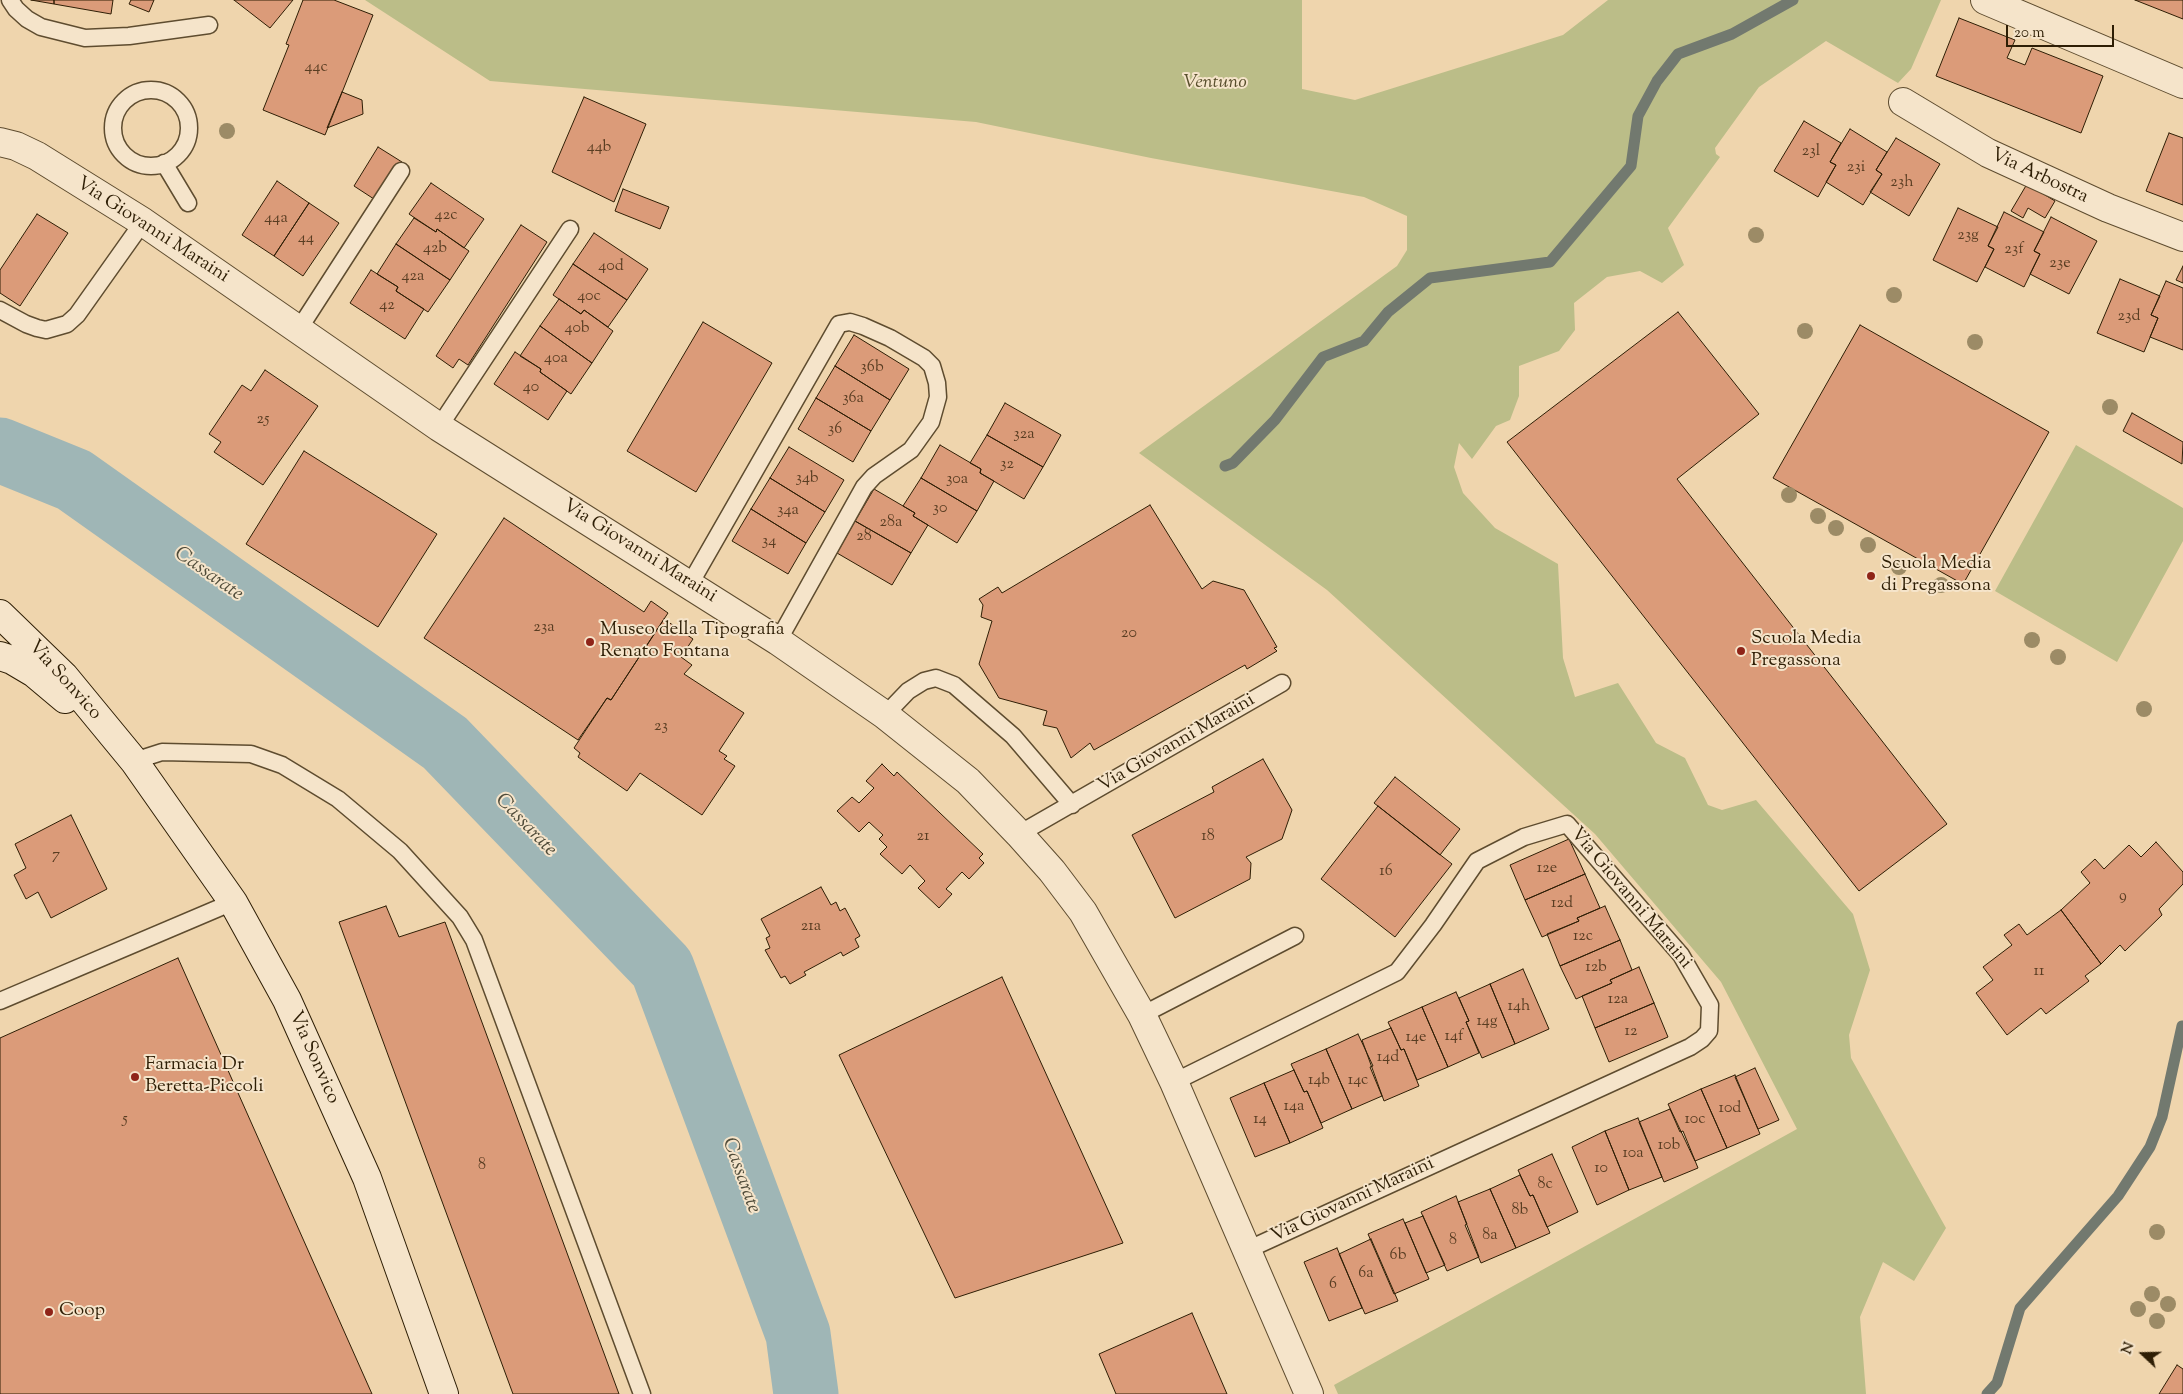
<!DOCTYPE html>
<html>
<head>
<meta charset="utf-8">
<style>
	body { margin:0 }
	#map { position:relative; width:2183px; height:1394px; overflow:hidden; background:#efd5ad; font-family:"Sorts Mill Goudy",serif }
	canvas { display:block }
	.north { position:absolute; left:2118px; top:1329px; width:50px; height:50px; -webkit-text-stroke:4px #f5e4ca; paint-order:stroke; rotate:291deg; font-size:14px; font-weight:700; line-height:20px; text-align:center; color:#2e1e05 }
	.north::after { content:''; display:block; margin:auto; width:18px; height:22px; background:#2e1e05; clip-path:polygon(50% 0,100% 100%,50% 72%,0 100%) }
	.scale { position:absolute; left:2006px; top:25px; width:108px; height:22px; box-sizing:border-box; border:2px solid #2e1e05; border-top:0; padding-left:6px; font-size:15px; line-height:18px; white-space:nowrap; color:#2e1e05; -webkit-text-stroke:4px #f5e4ca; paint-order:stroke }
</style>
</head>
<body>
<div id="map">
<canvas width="2183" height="1394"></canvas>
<div class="north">N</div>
<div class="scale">20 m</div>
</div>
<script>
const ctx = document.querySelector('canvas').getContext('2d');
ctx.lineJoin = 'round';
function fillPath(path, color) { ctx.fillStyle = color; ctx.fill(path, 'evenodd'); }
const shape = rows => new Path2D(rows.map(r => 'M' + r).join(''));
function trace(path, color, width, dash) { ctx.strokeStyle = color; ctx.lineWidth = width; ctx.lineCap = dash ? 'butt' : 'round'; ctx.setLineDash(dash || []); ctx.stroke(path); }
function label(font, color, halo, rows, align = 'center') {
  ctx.font = font + ' "Sorts Mill Goudy",serif'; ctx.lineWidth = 4; ctx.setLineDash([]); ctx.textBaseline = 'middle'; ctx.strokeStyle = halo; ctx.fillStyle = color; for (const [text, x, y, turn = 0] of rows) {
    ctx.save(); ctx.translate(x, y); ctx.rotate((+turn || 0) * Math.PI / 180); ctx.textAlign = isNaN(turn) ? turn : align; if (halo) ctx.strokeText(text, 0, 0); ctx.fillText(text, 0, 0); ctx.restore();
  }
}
fillPath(shape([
	[365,0,1302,0,1302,89,1355,100,1563,35,1608,0,1941,0,1911,69,1898,83,1826,41,1759,87,1715,148,1716,154,1720,157,1668,228,1684,265,1662,283,1640,271,1607,277,1574,303,1575,330,1559,351,1519,366,1519,396,1510,420,1496,426,1472,459,1459,443,1454,467,1463,493,1495,528,1558,564,1563,658,1575,697,1618,683,1656,743,1685,758,1708,805,1722,810,1756,800,1853,914,1870,970,1849,1035,1851,1058,1946,1228,1914,1281,1883,1262,1860,1317,1866,1394,1338,1394,1334,1385,1797,1129,1721,982,1595,834,1327,590,1139,453,1397,266,1407,250,1407,216,1364,197,1151,158,976,122,490,81],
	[2076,445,2183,508,2183,541,2117,662,1995,591]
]), '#bbbd88');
trace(shape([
	[1225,466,1233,463,1275,420,1323,357,1364,341,1388,312,1430,278,1550,262,1631,166,1638,116,1657,81,1678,54,1732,34,1793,0],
	[1987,1394,1997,1383,2020,1308,2118,1196,2150,1147,2162,1117,2182,1026]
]), '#72796f', 11);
trace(shape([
	[0,450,74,480,445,743,662,968,798,1334,806,1394]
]), '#9fb6b6', 65);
const building = shape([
	[31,0,54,0,54,4,31,0],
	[54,0,113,0,111,14,54,4,54,0],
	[131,0,154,0,149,12,129,4,131,0],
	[234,0,293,0,270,28,234,0],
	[303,0,334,0,373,15,325,135,263,110,289,45,286,44,303,0],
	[2135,0,2183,0,2183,19,2135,0],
	[1959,18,2015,40,2007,58,2025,65,2032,48,2103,76,2081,133,1936,76,1959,18],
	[342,92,362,100,363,114,327,128,342,92],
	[584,97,646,124,614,202,552,172,584,97],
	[1804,121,1841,143,1830,162,1836,165,1818,197,1774,171,1804,121],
	[1850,129,1887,152,1876,170,1882,174,1863,205,1826,182,1836,165,1830,162,1850,129],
	[2169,133,2183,138,2183,205,2146,191,2169,133],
	[1896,138,1940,164,1909,216,1870,192,1882,174,1876,170,1896,138],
	[378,147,402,162,377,201,354,186,378,147],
	[277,181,309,203,274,256,242,235,277,181],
	[431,183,484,219,464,248,437,229,436,232,409,214,431,183],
	[2027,184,2055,201,2045,218,2028,208,2023,218,2011,211,2027,184],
	[623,189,669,207,660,229,615,211,623,189],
	[309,203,339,223,303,276,274,256,309,203],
	[1958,208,1998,227,1988,246,1994,249,1977,282,1933,260,1958,208],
	[2004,212,2044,232,2034,251,2040,254,2024,287,1985,267,1994,249,1988,246,2004,212],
	[37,214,68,233,20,306,0,293,0,270,37,214],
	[2051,217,2097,241,2069,294,2030,274,2040,254,2034,251,2051,217],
	[414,218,436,232,437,229,469,251,450,280,396,244,414,218],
	[521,225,547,242,468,365,459,359,453,368,436,356,521,225],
	[594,233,648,269,627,300,573,264,594,233],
	[396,244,450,280,428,312,396,291,398,287,377,274,396,244],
	[573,264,627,300,608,327,584,310,581,314,553,295,573,264],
	[2183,266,2183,283,2176,280,2183,266],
	[371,270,398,287,396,291,424,309,405,339,350,303,371,270],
	[2120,279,2160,296,2151,315,2158,318,2144,352,2097,333,2120,279],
	[2166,281,2183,288,2183,350,2150,337,2158,318,2151,315,2166,281],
	[559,299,581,314,584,310,613,331,592,363,540,326,559,299],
	[1678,312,1759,414,1677,479,1947,824,1859,891,1507,442,1678,312],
	[703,322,772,363,696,492,627,451,703,322],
	[1860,325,2049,432,1962,586,1961,583,1773,478,1860,325],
	[540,326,592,363,571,394,540,372,541,369,520,356,540,326],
	[854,335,909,369,890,400,835,366,854,335],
	[515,352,541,369,540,372,567,391,548,420,494,384,515,352],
	[835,366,890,400,871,431,816,398,835,366],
	[265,370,318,406,263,485,214,452,221,442,209,434,242,385,251,391,265,370],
	[816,398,871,431,853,462,798,429,816,398],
	[1005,403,1061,435,1043,467,987,435,1005,403],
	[2132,413,2183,442,2182,464,2123,431,2132,413],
	[987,435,1043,467,1024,499,980,473,981,469,970,463,987,435],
	[940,445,981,469,980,473,994,481,977,511,921,478,940,445],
	[789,447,844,480,825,512,770,478,789,447],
	[304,451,437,534,378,627,246,544,304,451],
	[770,478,825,512,806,543,751,509,770,478],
	[921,478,977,511,957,543,913,516,915,513,903,506,921,478],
	[874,489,915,513,913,516,928,525,911,553,855,521,874,489],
	[1150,505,1202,589,1213,581,1244,590,1277,647,1274,648,1277,651,1247,669,1245,665,1094,750,1090,743,1071,758,1057,728,1043,725,1047,711,999,698,979,664,992,621,981,617,983,605,979,599,998,587,1002,593,1150,505],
	[751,509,806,543,788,574,732,541,751,509],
	[504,518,644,612,651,601,668,613,611,700,607,698,578,740,424,638,504,518],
	[855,521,911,553,892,585,837,553,855,521],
	[664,619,693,639,681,657,692,665,684,674,744,713,719,751,727,756,724,759,735,766,702,815,640,773,627,791,578,757,580,753,574,748,607,698,611,700,664,619],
	[1263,759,1292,810,1282,839,1246,857,1251,863,1250,879,1175,918,1132,835,1214,792,1212,787,1263,759],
	[882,764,894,776,897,772,983,854,979,858,984,863,969,879,962,872,946,889,952,894,939,908,918,888,925,881,910,865,902,874,880,854,887,847,879,839,883,835,869,822,859,832,837,811,852,797,859,803,874,788,866,781,882,764],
	[1395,777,1460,829,1440,855,1374,803,1395,777],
	[1378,806,1452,864,1395,937,1321,879,1378,806],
	[71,815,107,889,51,918,38,892,26,899,14,875,26,868,15,844,71,815],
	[1569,839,1585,874,1525,900,1510,865,1569,839],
	[2156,842,2183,872,2183,884,2159,909,2162,915,2125,951,2120,945,2101,964,2061,910,2090,883,2081,872,2095,859,2104,869,2129,845,2141,857,2156,842],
	[1585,874,1600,908,1577,918,1579,921,1542,937,1525,900,1585,874],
	[821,887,831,905,836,902,840,911,845,908,860,936,855,939,859,947,843,956,841,952,804,972,806,975,790,984,785,976,781,978,765,950,770,948,766,938,770,936,761,919,821,887],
	[386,906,399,937,445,922,619,1394,513,1394,339,922,386,906],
	[1605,906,1620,940,1560,966,1547,934,1579,921,1577,918,1605,906],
	[2061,910,2101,964,2085,976,2089,981,2046,1014,2041,1008,2007,1035,1976,993,1993,980,1983,967,2012,945,2004,935,2019,924,2027,935,2061,910],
	[1620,940,1632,970,1610,980,1612,983,1576,999,1560,966,1620,940],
	[178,958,287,1203,372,1394,0,1394,0,1038,178,958],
	[1639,967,1654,1003,1595,1028,1582,996,1612,983,1610,980,1639,967],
	[1523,969,1549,1029,1515,1044,1490,984,1523,969],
	[1002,977,1123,1243,955,1298,839,1055,1002,977],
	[1490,984,1515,1044,1482,1058,1466,1022,1469,1021,1459,998,1490,984],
	[1456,992,1469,1021,1466,1022,1479,1053,1448,1067,1422,1007,1456,992],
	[1654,1003,1668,1037,1609,1062,1595,1028,1654,1003],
	[1422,1007,1448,1067,1417,1080,1404,1049,1401,1050,1388,1022,1422,1007],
	[1391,1028,1401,1050,1404,1049,1419,1086,1384,1101,1362,1040,1391,1028],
	[1358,1034,1373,1066,1370,1067,1382,1096,1352,1109,1326,1049,1358,1034],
	[1326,1049,1352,1109,1321,1123,1307,1091,1304,1092,1291,1064,1326,1049],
	[1755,1068,1779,1120,1758,1129,1735,1077,1755,1068],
	[1294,1070,1304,1092,1307,1091,1323,1128,1290,1143,1264,1083,1294,1070],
	[1735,1075,1760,1134,1727,1148,1701,1089,1735,1075],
	[1264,1083,1290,1143,1255,1157,1230,1098,1264,1083],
	[1701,1089,1727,1148,1695,1161,1668,1104,1701,1089],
	[1670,1109,1680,1132,1683,1131,1698,1168,1664,1182,1639,1122,1670,1109],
	[1638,1118,1662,1177,1629,1190,1605,1131,1638,1118],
	[1605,1131,1629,1190,1597,1205,1572,1147,1605,1131],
	[1552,1154,1578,1212,1547,1227,1533,1195,1530,1196,1518,1170,1552,1154],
	[1520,1175,1530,1196,1533,1195,1550,1233,1516,1248,1490,1189,1520,1175],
	[1490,1189,1516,1248,1481,1263,1465,1225,1467,1224,1458,1202,1490,1189],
	[1456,1196,1479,1257,1447,1271,1421,1212,1456,1196],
	[1423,1216,1445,1265,1426,1273,1405,1223,1423,1216],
	[1403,1219,1429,1279,1394,1294,1368,1234,1403,1219],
	[1371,1239,1398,1301,1365,1314,1339,1254,1371,1239],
	[1337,1248,1362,1308,1329,1321,1304,1262,1337,1248],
	[1192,1313,1227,1394,1116,1394,1099,1354,1192,1313],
	[2177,1365,2183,1369,2183,1394,2159,1394,2177,1365]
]);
fillPath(building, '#db9b79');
trace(building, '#2e1e05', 1);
const lane = shape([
	[10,0,16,9,27,19,41,27,85,38,129,36,209,25],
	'113 128a38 38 0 1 1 76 0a38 38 0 1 1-76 0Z',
	[164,163,188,203],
	[0,310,26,324,37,328,46,330,67,324,77,315,143,222],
	[299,329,401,171],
	[439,427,570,229],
	[690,584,839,324,850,322,863,326,890,338,924,358,932,366,937,383,938,397,931,422,911,450,874,476,864,487,778,641],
	[885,715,908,691,924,681,936,678,954,685,1013,736,1072,805],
	[134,761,162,752,251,754,282,765,338,799,400,851,460,917,474,940,642,1394],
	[1019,834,1282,683],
	[0,1001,233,902],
	[1142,1015,1295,936],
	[1174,1082,1397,972,1433,925,1477,861,1524,837,1567,824,1681,955,1710,1005,1709,1031,1702,1039,1690,1047,1247,1250]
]);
const street = shape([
	[1985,0,2183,84],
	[1903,102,1988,153,2108,208,2183,237],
	[0,142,16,146,37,156,143,222,439,427,778,641,885,715,968,781,1019,834,1052,871,1083,912,1142,1015,1174,1082,1309,1394]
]);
const secondary = shape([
	[0,614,64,676,134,761,233,902,287,1000,367,1178,444,1394],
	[0,656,12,660,34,673,65,699]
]);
trace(lane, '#5e4c2f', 19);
trace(street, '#5e4c2f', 30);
trace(secondary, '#2e1e05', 30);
trace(lane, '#f5e4ca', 16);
trace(street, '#f5e4ca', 28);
trace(secondary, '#f5e4ca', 28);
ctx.fillStyle = '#9c8b66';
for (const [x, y] of [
	[227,131],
	[1756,235],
	[1894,295],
	[1805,331],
	[1975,342],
	[2110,407],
	[1789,495],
	[1818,516],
	[1836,528],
	[1868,545],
	[1899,567],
	[1941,585],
	[2032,640],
	[2058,657],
	[2144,709],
	[2157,1232],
	[2152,1294],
	[2168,1304],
	[2138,1309],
	[2157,1321]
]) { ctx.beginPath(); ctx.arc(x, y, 8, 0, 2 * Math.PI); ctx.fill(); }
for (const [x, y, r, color] of [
	[1871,576,5,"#8f2418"],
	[590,642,5,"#8f2418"],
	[1741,651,5,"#8f2418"],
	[135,1077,5,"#8f2418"],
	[49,1312,5,"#8f2418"]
]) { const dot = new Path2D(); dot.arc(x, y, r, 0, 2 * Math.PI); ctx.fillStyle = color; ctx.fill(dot); trace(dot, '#f5e4ca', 2); }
label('16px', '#593d22', null, [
	["44c",316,68],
	["44b",599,148],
	["23l",1811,152],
	["23i",1856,168],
	["23h",1902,183],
	["42c",446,216],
	["44a",276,219],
	["23g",1968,236],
	["44",306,239],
	["42b",435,249],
	["23f",2014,250],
	["23e",2060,264],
	["40d",611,267],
	["42a",413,277],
	["40c",589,297],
	["42",387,306],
	["23d",2129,317],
	["40b",577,329],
	["40a",556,359],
	["36b",872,368],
	["40",531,388],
	["36a",853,399],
	["25",263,420],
	["36",835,430],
	["32a",1024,435],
	["32",1007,465],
	["34b",807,479],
	["30a",957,480],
	["30",940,509],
	["34a",788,511],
	["28a",891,523],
	["28",864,537],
	["34",769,542],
	["23a",544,628],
	["20",1129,634],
	["23",661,727],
	["21",923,837],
	["18",1208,837],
	["7",56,856],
	["12e",1547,869],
	["16",1386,872],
	["9",2123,897],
	["12d",1562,904],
	["21a",811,927],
	["12c",1583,937],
	["12b",1596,968],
	["11",2039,972],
	["12a",1618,1000],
	["14h",1519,1007],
	["14g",1487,1022],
	["12",1631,1032],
	["14f",1454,1037],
	["14e",1416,1038],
	["14d",1388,1058],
	["14b",1319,1081],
	["14c",1358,1081],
	["14a",1294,1107],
	["10d",1730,1109],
	["5",125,1120],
	["14",1260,1120],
	["10c",1695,1120],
	["10b",1669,1146],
	["10a",1633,1154],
	["8",482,1166],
	["10",1601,1169],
	["8c",1545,1185],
	["8b",1520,1211],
	["8a",1490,1236],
	["8",1453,1241],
	["6b",1398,1256],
	["6a",1366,1274],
	["6",1333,1285]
]);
label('italic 19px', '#584e2c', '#f5e4ca', [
	["Ventuno",1215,84]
]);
label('19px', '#2e1e05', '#f5e4ca', [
	["Via Arbostra",2039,177,25],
	["Via Giovanni Maraini",152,231,33],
	["Via Giovanni Maraini",639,552,32],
	["Via Sonvico",64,681,48],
	["Via Giovanni Maraini",1177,744,-30],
	["Via Giovanni Maraini",1630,899,50],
	["Via Sonvico",313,1058,66],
	["Via Giovanni Maraini",1353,1201,-25]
]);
label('19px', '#2e1e05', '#f5e4ca', [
	["Scuola Media",1881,565],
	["di Pregassona",1881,587],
	["Museo della Tipografia",600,631],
	["Renato Fontana",600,653],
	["Scuola Media",1751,640],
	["Pregassona",1751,662],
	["Farmacia Dr",145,1066],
	["Beretta-Piccoli",145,1088],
	["Coop",59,1312]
], 'left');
label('italic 20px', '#504c3a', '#f5e4ca', [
	["Cassarate",208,575,35],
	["Cassarate",525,826,46],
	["Cassarate",740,1176,70]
]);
</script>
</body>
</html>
